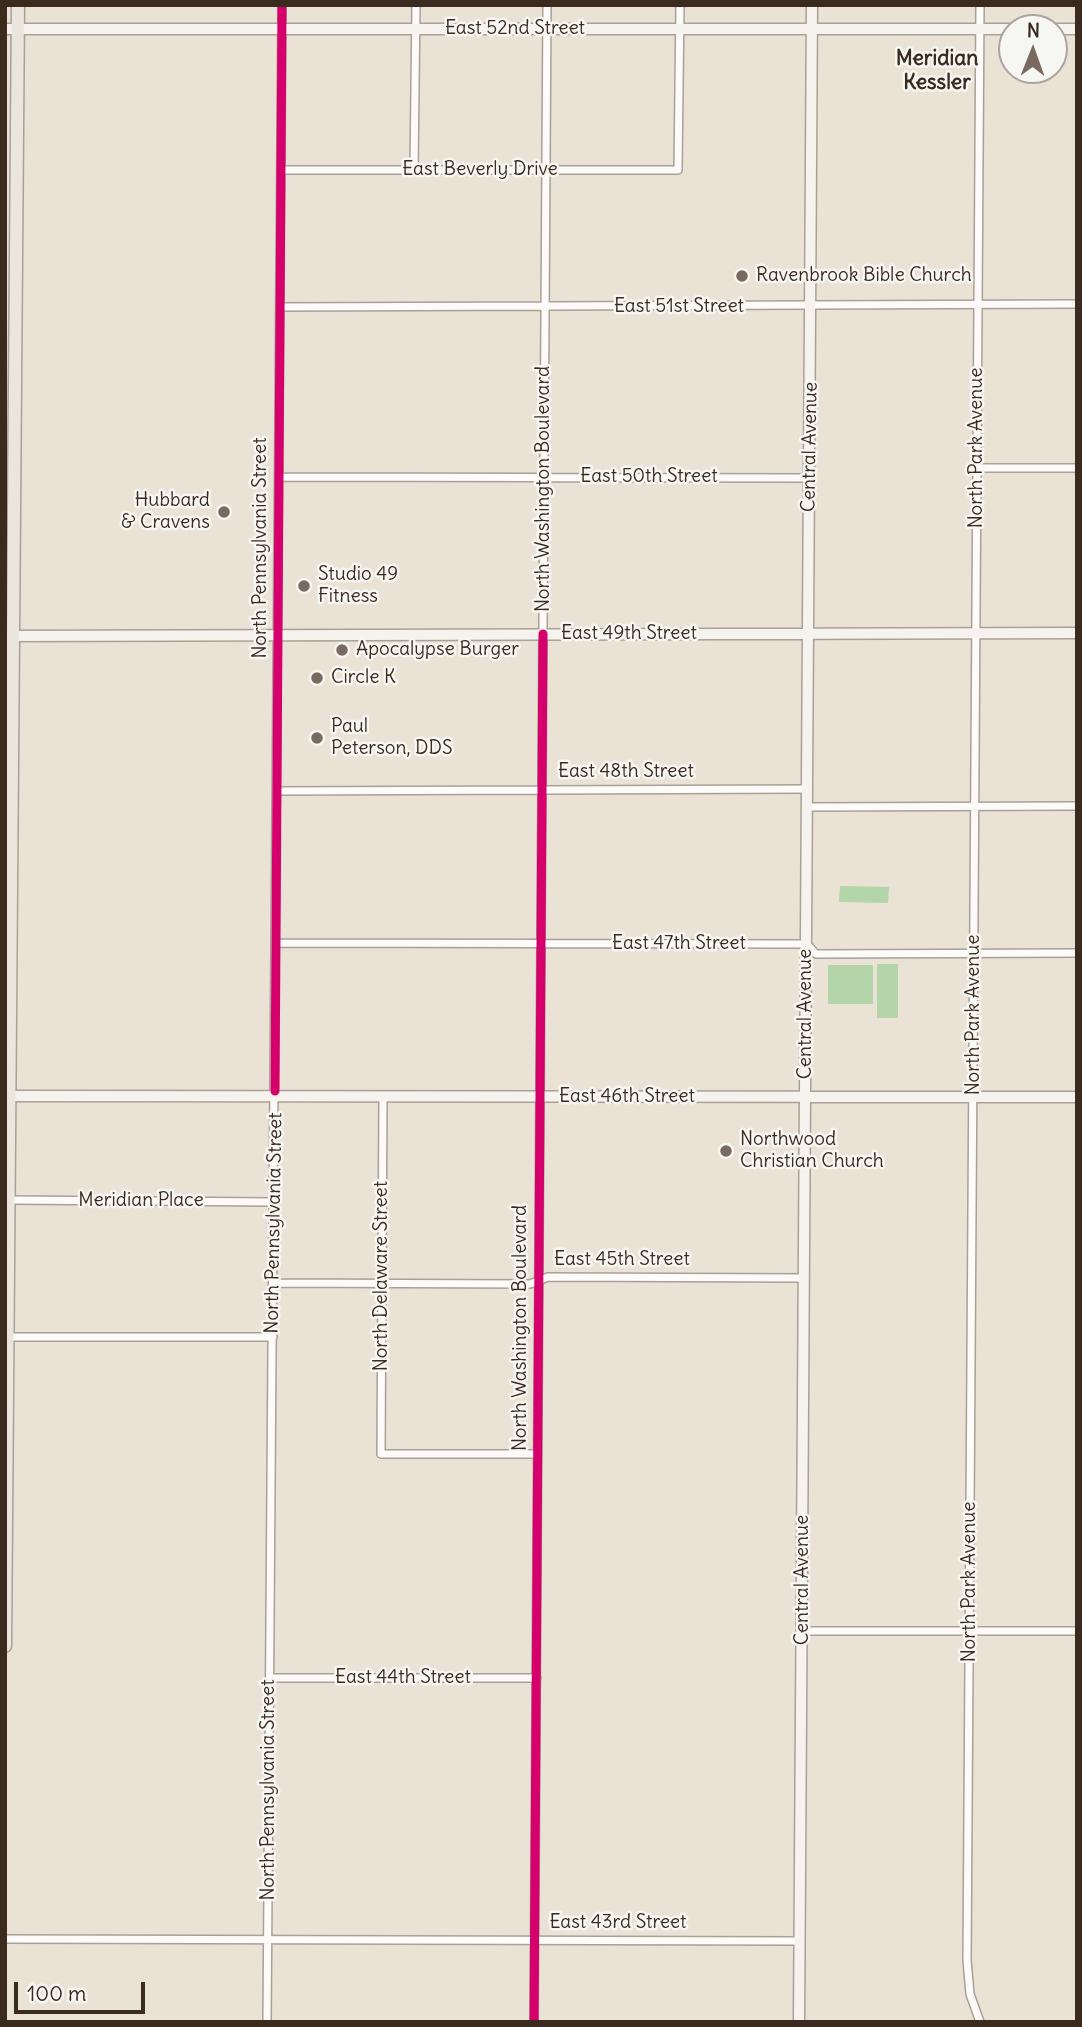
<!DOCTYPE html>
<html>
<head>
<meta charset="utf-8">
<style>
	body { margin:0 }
	#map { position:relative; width:1082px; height:2027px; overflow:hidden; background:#e9e2d5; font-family:Delius,sans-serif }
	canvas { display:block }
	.frame { position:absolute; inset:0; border:7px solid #3b2a1e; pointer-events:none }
	.north { position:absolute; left:998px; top:14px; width:70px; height:70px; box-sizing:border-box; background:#f6f6f2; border:2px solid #aba49d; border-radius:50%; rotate:1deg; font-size:19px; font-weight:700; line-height:28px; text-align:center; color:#3b2a1e }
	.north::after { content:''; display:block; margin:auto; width:24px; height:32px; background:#786a5e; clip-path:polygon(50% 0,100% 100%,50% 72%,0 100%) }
	.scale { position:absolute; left:14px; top:1982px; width:131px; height:32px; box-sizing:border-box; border:4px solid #3b2a1e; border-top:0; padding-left:9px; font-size:21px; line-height:24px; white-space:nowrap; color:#3b2a1e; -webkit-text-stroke:5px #f6f6f2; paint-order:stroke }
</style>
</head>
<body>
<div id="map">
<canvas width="1082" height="2027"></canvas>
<div class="frame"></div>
<div class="north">N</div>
<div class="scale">100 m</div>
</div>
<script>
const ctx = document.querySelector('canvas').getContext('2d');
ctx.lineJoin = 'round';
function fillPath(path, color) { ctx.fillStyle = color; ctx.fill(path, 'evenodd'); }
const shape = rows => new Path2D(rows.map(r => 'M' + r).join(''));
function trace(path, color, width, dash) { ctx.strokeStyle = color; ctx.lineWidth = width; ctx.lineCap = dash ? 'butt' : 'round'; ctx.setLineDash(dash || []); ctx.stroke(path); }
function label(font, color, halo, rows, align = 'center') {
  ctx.font = font + ' Delius,sans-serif'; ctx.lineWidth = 5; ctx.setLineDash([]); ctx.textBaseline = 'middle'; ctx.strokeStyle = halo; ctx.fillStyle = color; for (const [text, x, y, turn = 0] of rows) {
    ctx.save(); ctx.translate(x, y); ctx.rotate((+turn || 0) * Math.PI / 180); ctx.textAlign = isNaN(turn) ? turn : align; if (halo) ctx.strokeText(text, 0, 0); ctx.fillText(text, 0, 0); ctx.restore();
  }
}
fillPath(shape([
	[840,886,889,887,888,903,839,902],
	[877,964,898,964,898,1018,877,1018],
	[828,965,873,965,873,1004,828,1004]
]), '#b3d5a9');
const street = shape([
	[281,170,678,170,680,5],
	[414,170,416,5],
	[280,307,1077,304],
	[977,468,1077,468],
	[279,477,809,478],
	[277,791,807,789],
	[807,807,1077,806],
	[276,943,807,944,816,954,1077,953],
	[383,1097,381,1454,538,1454],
	[9,1200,274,1202],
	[273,1283,530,1284,548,1277,804,1278],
	[8,1337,273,1337],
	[803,1631,1077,1631],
	[270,1678,537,1678],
	[5,1939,799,1941],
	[267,2022,282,5],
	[534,2022,547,5],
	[980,2022,970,1994,967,1960,980,5]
]);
const secondary = shape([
	[5,29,1012,29],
	[1054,29,1077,29],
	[5,636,1077,633],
	[5,1096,1077,1097],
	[799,2022,812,5]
]);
const primary = shape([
	[5,1646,18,5]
]);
trace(street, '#a7a197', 10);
trace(secondary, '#a7a197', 13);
trace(primary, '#a7a197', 15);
trace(street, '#fcfbf9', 7);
trace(secondary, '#f6f2ee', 10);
trace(primary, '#ece5dd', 12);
trace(shape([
	[275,1091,282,5],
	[534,2022,543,634]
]), '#d6006c', 9);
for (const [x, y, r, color] of [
	[742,276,7,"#786a5e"],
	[224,512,7,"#786a5e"],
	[304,586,7,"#786a5e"],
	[342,650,7,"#786a5e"],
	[317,678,7,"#786a5e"],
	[317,738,7,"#786a5e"],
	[726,1151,7,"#786a5e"]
]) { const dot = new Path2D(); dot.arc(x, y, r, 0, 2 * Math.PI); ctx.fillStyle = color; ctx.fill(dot); trace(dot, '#f6f6f2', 2.5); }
label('19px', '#3b2a1e', '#f6f6f2', [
	["East 52nd Street",515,29],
	["East Beverly Drive",480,170],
	["East 51st Street",679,307],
	["Central Avenue",810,447,-89],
	["North Park Avenue",977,448,-90],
	["East 50th Street",649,477],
	["North Washington Boulevard",544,489,-90],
	["North Pennsylvania Street",261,548,-90],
	["East 49th Street",629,634],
	["East 48th Street",626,772],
	["East 47th Street",679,944],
	["Central Avenue",806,1014,-90],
	["North Park Avenue",974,1015,-90],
	["East 46th Street",627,1097],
	["Meridian Place",141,1201],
	["North Pennsylvania Street",274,1223,-89],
	["East 45th Street",622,1260],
	["North Delaware Street",382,1276,-90],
	["North Washington Boulevard",521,1328,-90],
	["Central Avenue",803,1580,-90],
	["North Park Avenue",970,1582,-90],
	["East 44th Street",403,1678],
	["North Pennsylvania Street",269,1790,-90],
	["East 43rd Street",618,1923]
]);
label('19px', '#3b2a1e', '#f6f6f2', [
	["Ravenbrook Bible Church",756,276],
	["Hubbard",210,501,"right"],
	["& Cravens",210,523,"right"],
	["Studio 49",318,575],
	["Fitness",318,597],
	["Apocalypse Burger",356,650],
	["Circle K",331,678],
	["Paul",331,727],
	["Peterson, DDS",331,749],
	["Northwood",740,1140],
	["Christian Church",740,1162]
], 'left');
label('bold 21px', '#3b2a1e', '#f6f6f2', [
	["Meridian",937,59],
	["Kessler",937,83]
]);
</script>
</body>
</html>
